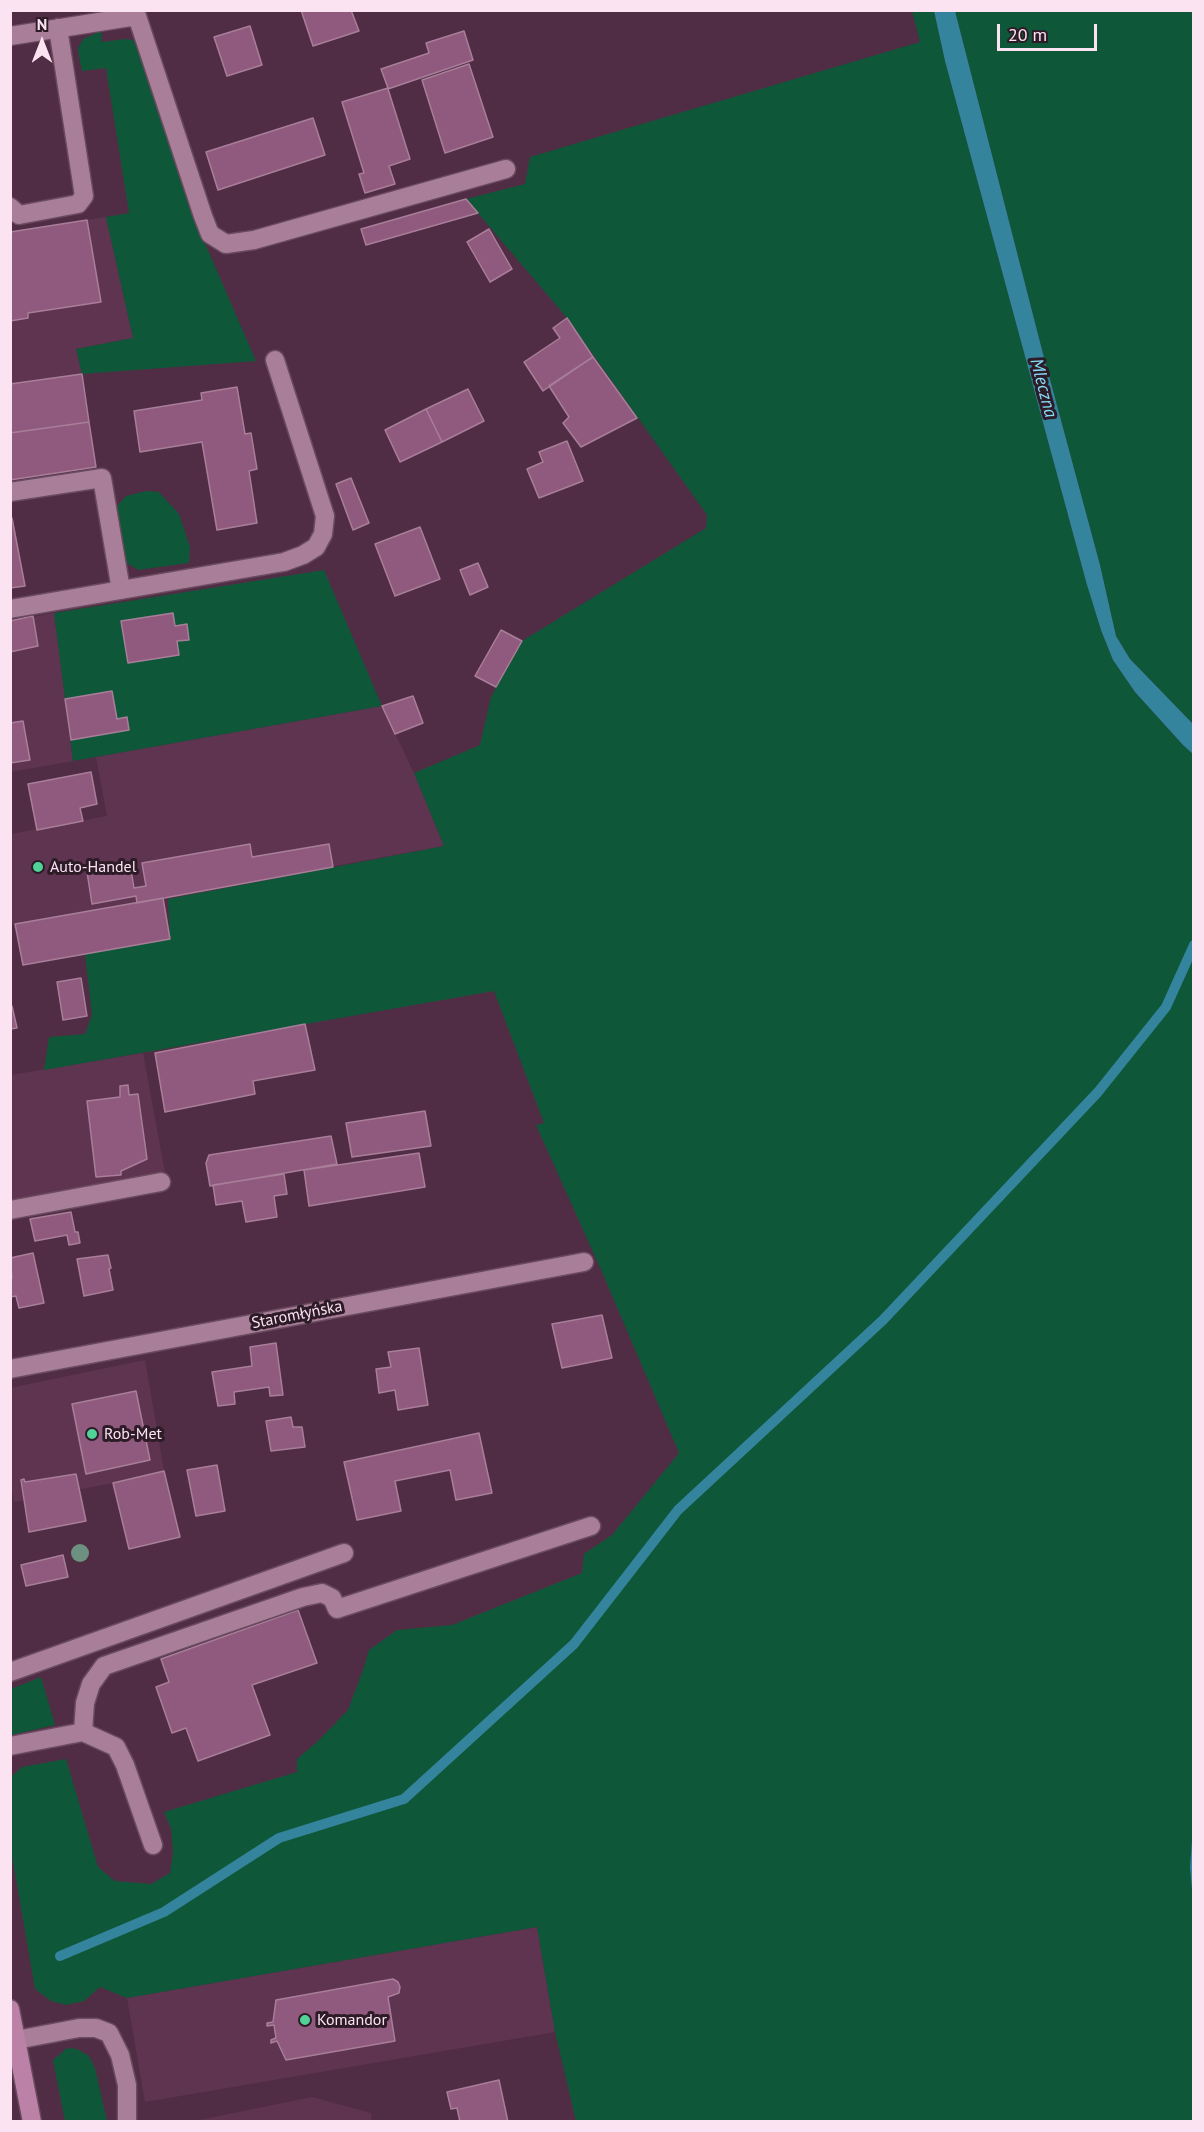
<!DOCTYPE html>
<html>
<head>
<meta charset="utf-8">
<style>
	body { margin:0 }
	#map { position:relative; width:1204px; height:2132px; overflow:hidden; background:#512d45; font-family:"PT Sans",sans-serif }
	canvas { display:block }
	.frame { position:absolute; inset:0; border:12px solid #fbe3f2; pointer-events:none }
	.north { position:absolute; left:12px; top:12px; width:60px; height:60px; -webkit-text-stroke:4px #2d1c27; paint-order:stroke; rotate:0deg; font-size:16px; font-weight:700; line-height:24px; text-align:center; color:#fbe3f2 }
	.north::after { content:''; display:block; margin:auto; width:21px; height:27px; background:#fbe3f2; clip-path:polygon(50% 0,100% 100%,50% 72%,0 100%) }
	.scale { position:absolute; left:997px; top:24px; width:100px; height:27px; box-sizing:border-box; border:3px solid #fbe3f2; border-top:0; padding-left:8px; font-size:18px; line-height:21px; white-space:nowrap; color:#fbe3f2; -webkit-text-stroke:4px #2d1c27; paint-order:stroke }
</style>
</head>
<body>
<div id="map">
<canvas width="1204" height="2132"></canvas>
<div class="frame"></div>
<div class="north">N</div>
<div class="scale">20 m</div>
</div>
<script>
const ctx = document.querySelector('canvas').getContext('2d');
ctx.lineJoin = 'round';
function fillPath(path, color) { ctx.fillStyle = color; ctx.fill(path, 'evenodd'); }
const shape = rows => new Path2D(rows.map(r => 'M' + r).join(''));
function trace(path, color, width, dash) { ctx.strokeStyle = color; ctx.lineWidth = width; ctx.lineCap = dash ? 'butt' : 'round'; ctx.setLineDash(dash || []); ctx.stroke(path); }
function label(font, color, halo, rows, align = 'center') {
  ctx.font = font + ' "PT Sans",sans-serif'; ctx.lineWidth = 6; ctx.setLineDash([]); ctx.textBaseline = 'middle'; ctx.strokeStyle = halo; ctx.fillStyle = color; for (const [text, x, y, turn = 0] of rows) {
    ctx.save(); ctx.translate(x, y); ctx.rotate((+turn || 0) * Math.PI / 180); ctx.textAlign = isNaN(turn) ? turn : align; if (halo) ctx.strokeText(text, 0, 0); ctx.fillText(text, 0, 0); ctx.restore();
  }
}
fillPath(shape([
	[106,217,133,338,76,349,82,374,11,384,11,232],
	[54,613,73,761,11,772,11,621],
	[382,706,414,773,444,846,11,925,11,834,107,816,96,757],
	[143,1053,168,1190,11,1219,11,1075],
	[145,1360,164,1471,113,1483,14,1502,10,1481,10,1388],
	[537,1927,555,2032,145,2102,127,1998],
	[312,2097,371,2113,372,2121,195,2121]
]), '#5f3451');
fillPath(shape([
	[912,11,934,11,945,61,1087,585,1101,630,1113,660,1135,692,1183,745,1193,754,1194,1827,1190,1867,1194,1901,1193,2121,576,2121,555,2032,537,1927,127,1998,100,1987,84,2001,66,2005,51,2001,35,1989,11,1850,10,1778,22,1767,66,1759,98,1867,115,1881,151,1884,170,1873,173,1852,171,1828,164,1812,297,1772,297,1759,319,1740,348,1710,363,1670,369,1650,397,1630,452,1625,582,1573,584,1554,612,1535,679,1453,602,1272,536,1125,544,1123,494,991,44,1070,49,1037,85,1034,92,1015,85,954,170,939,168,899,444,846,414,773,480,745,491,697,522,641,706,528,707,515,567,318,466,199,525,184,530,157,920,42],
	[955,11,1193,11,1193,724,1130,659,1116,636,1100,565,1041,346],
	[101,31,102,42,125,39,133,40,140,52,192,203,188,204,256,361,82,374,76,349,133,338,106,217,129,213,106,68,82,71,79,57,78,48,83,39],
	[146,491,159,492,179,514,190,547,189,563,138,570,127,563,117,506,126,496],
	[324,570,382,706,73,761,54,613],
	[41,1677,55,1725,11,1735,11,1689],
	[67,2048,77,2049,89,2056,95,2068,107,2121,65,2121,53,2060]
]), '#0f5739');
fillPath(shape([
	[934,11,955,11,1041,346,1100,565,1116,636,1130,659,1193,724,1193,754,1183,745,1135,692,1113,660,1101,630,1087,585,945,61],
	[1193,1827,1193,1901,1190,1867]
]), '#33849c');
trace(shape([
	[60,1956,164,1912,279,1838,404,1799,574,1644,678,1510,883,1320,1098,1092,1166,1007,1194,945]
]), '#33849c', 10);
const building = shape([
	[301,10,351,10,359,31,313,46,301,10],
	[250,26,262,65,227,76,214,37,250,26],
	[464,31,473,60,388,89,410,159,389,166,395,184,365,193,359,174,364,173,342,102,388,88,381,69,429,53,426,43,464,31],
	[469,64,493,137,445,153,422,80,469,64],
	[313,118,325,155,218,190,206,152,313,118],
	[466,199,478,213,366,245,361,229,466,199],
	[87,220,101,302,28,313,28,318,10,321,10,232,87,220],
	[489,229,512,269,490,282,467,242,489,229],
	[567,318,593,357,543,391,524,362,560,338,553,328,567,318],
	[593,357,637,418,581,447,563,423,569,417,549,386,593,357],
	[82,374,89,422,10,433,10,384,82,374],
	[237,387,245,434,251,433,257,469,249,471,257,523,217,530,202,442,140,452,134,411,202,400,201,393,237,387],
	[468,389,484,421,442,442,426,409,468,389],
	[426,409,442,442,400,462,385,430,426,409],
	[89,422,96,467,10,480,10,433,89,422],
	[567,441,583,481,539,498,527,469,543,462,539,452,567,441],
	[351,478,369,523,353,530,336,484,351,478],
	[12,518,25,586,10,588,10,519,12,518],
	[420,527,440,579,395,596,375,544,420,527],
	[478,563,488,587,470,595,460,570,478,563],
	[173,613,175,626,187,624,189,640,177,641,179,655,128,663,121,621,173,613],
	[33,616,38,646,10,652,10,621,33,616],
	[501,630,522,641,496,687,475,676,501,630],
	[112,691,117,719,127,717,129,730,71,740,65,699,112,691],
	[413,696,423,723,395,734,382,706,413,696],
	[23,721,30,760,10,763,10,723,23,721],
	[91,772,97,804,80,808,83,821,37,830,28,784,91,772],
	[250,844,252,857,329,844,333,867,137,903,136,896,92,904,87,872,130,864,134,888,146,886,142,863,250,844],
	[163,898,170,939,23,965,15,924,163,898],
	[81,978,87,1016,63,1020,57,982,81,978],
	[10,1006,12,1006,17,1028,10,1029,10,1006],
	[305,1024,315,1070,253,1081,255,1094,165,1112,155,1053,305,1024],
	[128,1085,129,1095,138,1094,147,1159,121,1171,121,1175,96,1177,87,1101,120,1097,120,1086,128,1085],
	[425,1111,431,1146,352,1157,346,1123,425,1111],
	[331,1136,337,1164,210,1186,206,1163,209,1155,331,1136],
	[419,1153,425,1187,309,1206,304,1170,419,1153],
	[284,1174,287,1194,274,1196,277,1217,246,1222,242,1201,216,1205,213,1185,284,1174],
	[71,1212,75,1232,78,1232,80,1243,69,1245,67,1235,35,1241,30,1219,71,1212],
	[33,1253,44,1303,19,1308,16,1296,10,1297,10,1279,12,1278,10,1258,33,1253],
	[108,1255,111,1268,109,1269,113,1290,84,1296,77,1259,108,1255],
	[602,1315,612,1358,562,1368,552,1324,602,1315],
	[276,1343,283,1395,270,1396,269,1387,234,1392,235,1404,218,1406,212,1372,252,1366,250,1347,276,1343],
	[419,1348,428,1405,398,1410,395,1390,379,1393,376,1369,391,1367,388,1352,419,1348],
	[136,1391,150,1460,86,1474,72,1404,136,1391],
	[291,1417,293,1427,302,1427,305,1447,271,1451,266,1421,291,1417],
	[479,1433,492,1493,456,1500,450,1470,395,1481,401,1511,357,1520,344,1462,479,1433],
	[217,1465,225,1511,196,1516,187,1470,217,1465],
	[164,1471,180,1537,129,1549,113,1483,164,1471],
	[76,1474,86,1521,29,1532,21,1480,24,1479,25,1482,76,1474],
	[63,1555,68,1577,26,1586,21,1565,63,1555],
	[298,1610,317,1663,252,1685,270,1735,198,1761,186,1728,172,1733,156,1687,169,1682,161,1659,298,1610],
	[393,1979,398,1982,400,1987,399,1993,388,1997,395,2041,286,2060,277,2041,271,2043,271,2040,276,2038,274,2025,267,2026,267,2023,273,2022,276,2000,393,1979],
	[499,2080,508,2122,460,2122,457,2108,451,2109,447,2092,499,2080]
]);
fillPath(building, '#905a7e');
trace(building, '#a87e99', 1.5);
const minor = shape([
	[135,10,203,216,210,234,226,244,254,240,506,169],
	[10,36,137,16],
	[10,207,19,215,78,204,84,196,58,28],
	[10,492,102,478,121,590],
	[10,609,284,562,303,555,316,547,323,534,325,516,275,360],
	[10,1210,161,1182],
	[10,1369,584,1262],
	[10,1672,344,1553],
	[83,1732,85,1703,91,1684,104,1666,303,1597,322,1593,332,1598,337,1609,591,1526],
	[10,1746,83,1732,116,1747,125,1765,153,1845],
	[16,2040,79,2028,96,2028,109,2033,120,2055,127,2085,127,2122]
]);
const major = shape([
	[10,2009,32,2122]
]);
trace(minor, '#694a5f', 21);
trace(major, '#694a5f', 21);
trace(minor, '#a87e98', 18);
trace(major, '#bc81a7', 18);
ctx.fillStyle = '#6c9181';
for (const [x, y] of [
	[80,1553]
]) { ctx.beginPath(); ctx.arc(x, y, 9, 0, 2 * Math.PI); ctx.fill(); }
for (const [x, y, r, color] of [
	[38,867,6,"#50d398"],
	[92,1434,6,"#50d398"],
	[305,2020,6,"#50d398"]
]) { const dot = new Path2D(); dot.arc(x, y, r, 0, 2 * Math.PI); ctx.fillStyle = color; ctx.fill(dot); trace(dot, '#2d1c27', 2); }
label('16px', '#fbe3f2', '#2d1c27', [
	["Auto-Handel",50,867],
	["Rob-Met",104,1434],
	["Komandor",317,2020]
], 'left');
label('16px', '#fbe3f2', '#2d1c27', [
	["Staromłyńska",297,1315,-11]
]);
label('italic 18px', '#85dcf7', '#2d1c27', [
	["Mleczna",1043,388,75]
]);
</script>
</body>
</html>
